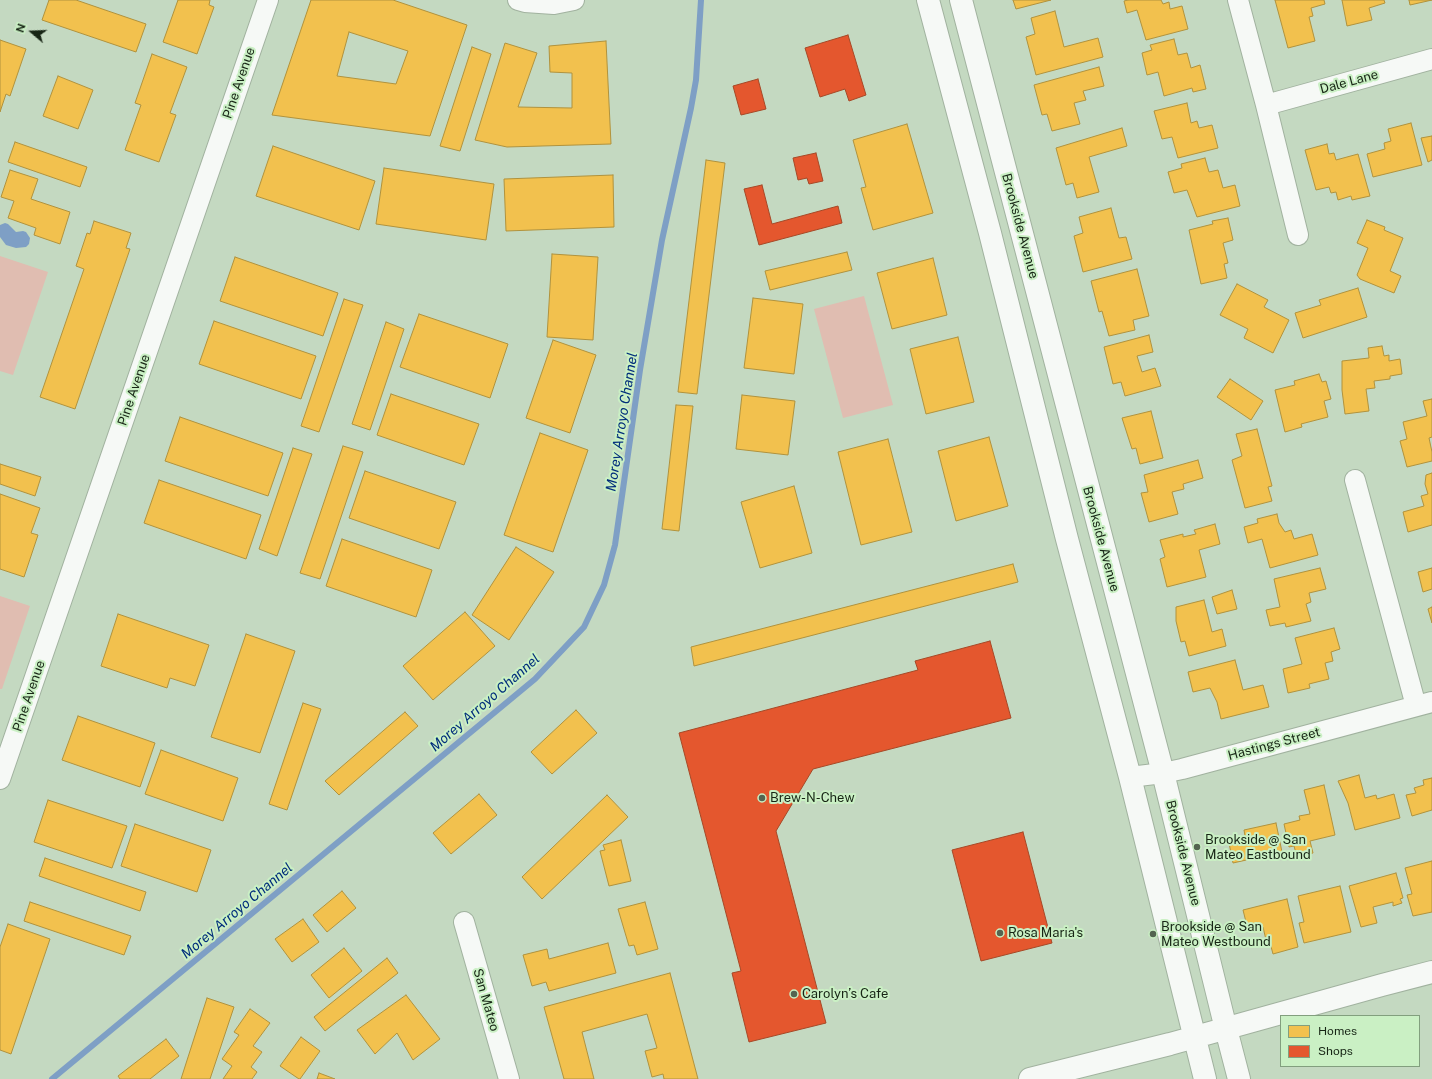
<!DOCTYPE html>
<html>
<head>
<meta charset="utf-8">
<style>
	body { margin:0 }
	#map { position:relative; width:1432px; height:1079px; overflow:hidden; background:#c4d9c1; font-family:"Public Sans",sans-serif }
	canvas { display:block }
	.legend { position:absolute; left:1280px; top:1015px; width:140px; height:52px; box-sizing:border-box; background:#caf0c4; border:1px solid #829f7e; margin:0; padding:5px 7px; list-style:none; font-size:12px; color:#172515 }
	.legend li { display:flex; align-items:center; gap:8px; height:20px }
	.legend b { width:20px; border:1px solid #829f7e }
	.north { position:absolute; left:12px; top:12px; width:40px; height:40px; -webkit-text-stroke:3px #caf0c4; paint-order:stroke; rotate:289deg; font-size:11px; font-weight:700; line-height:16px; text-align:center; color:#172515 }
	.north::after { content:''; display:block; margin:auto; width:14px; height:18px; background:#172515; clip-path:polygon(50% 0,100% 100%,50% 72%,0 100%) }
</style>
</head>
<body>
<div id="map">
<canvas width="1432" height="1079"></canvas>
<ul class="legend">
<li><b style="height:11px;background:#f2c14e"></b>Homes</li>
<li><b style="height:11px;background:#e4572e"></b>Shops</li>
</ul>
<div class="north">N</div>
</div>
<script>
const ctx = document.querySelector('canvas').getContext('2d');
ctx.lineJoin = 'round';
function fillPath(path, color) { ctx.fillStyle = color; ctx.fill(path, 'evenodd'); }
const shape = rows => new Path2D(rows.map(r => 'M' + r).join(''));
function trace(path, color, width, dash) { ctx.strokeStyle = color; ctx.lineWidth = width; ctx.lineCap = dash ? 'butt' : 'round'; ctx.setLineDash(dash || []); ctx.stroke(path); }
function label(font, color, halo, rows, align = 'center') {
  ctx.font = font + ' "Public Sans",sans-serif'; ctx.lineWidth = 4; ctx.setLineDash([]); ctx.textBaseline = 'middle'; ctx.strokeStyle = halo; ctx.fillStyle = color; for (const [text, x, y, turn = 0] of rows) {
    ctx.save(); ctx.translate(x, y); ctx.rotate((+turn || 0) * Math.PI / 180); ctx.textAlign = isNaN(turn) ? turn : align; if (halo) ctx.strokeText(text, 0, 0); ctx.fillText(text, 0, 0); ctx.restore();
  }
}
fillPath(shape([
	[0,256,48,272,13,375,0,371],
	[864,296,893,405,843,418,814,309],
	[0,596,30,606,2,689,0,689]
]), '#e0bdb1');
fillPath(shape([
	[5,223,8,224,16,232,23,231,26,232,30,238,29,244,26,247,16,248,6,245,0,237,0,225]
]), '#7e9fc5');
const homes = shape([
	[49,0,76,0,146,24,136,52,42,20,49,0],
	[178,0,210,0,209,5,214,7,197,54,163,42,178,0],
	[311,0,393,0,467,25,430,136,272,115,311,0],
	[349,32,408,51,396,84,337,76,349,32],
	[1013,0,1051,0,1016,9,1013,0],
	[1128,0,1161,0,1163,4,1169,2,1170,9,1182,6,1188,29,1146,40,1137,10,1127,13,1124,1,1128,0],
	[1275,0,1324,0,1325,4,1311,8,1313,16,1309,17,1315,41,1288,48,1275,0],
	[1342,0,1384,0,1385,3,1369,8,1372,20,1347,26,1342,0],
	[1409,0,1432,0,1410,5,1409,0],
	[1055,11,1064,47,1098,38,1103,57,1036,75,1026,37,1035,34,1031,18,1055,11],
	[1174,39,1178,55,1187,53,1191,68,1200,65,1206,89,1193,92,1192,88,1164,96,1158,72,1147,75,1142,53,1152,50,1150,45,1174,39],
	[0,40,26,49,10,96,6,94,0,112,0,40],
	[606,41,611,144,507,147,475,140,505,43,537,53,518,107,572,108,572,73,550,72,549,46,606,41],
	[472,47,491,54,460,151,440,146,472,47],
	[152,54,187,67,170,113,176,115,159,162,125,150,141,105,135,103,152,54],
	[1099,67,1104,86,1083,91,1086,100,1074,103,1080,124,1052,131,1047,114,1042,115,1034,85,1099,67],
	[58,76,93,90,78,129,43,116,58,76],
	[1187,103,1191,123,1197,121,1199,128,1212,125,1218,148,1178,158,1172,137,1162,139,1154,111,1187,103],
	[1411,123,1422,165,1373,177,1367,154,1385,149,1384,143,1391,141,1388,129,1411,123],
	[907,124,933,213,873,230,861,188,866,187,853,140,907,124],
	[1122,128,1127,146,1089,157,1099,192,1077,198,1073,183,1066,185,1056,148,1122,128],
	[1432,136,1432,160,1428,162,1421,138,1432,136],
	[15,142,87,167,80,187,8,162,15,142],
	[1327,144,1329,154,1334,153,1336,160,1358,154,1370,196,1352,200,1351,196,1338,200,1336,192,1331,193,1329,187,1316,190,1305,150,1327,144],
	[273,146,375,181,359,230,256,196,273,146],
	[1205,158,1209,172,1218,170,1223,188,1235,185,1240,206,1197,217,1187,190,1174,193,1168,172,1182,168,1181,164,1205,158],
	[706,160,725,163,697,394,678,392,706,160],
	[384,168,494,184,486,240,376,224,384,168],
	[10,170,38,179,31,199,70,212,60,244,34,235,36,228,8,218,14,201,1,197,10,170],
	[613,175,614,227,506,231,504,179,613,175],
	[1111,208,1119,238,1126,237,1132,259,1083,272,1074,236,1083,233,1079,217,1111,208],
	[1228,218,1233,240,1223,243,1228,263,1224,264,1227,278,1201,284,1189,230,1213,224,1212,221,1228,218],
	[1367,220,1385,227,1384,230,1403,238,1390,271,1401,276,1394,293,1360,279,1357,275,1368,248,1357,243,1367,220],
	[94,221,131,233,126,248,130,249,75,409,40,397,84,269,76,266,87,233,90,234,94,221],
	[847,252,852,270,770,290,765,271,847,252],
	[552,254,598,257,593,340,547,337,552,254],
	[235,257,338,293,323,336,220,301,235,257],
	[933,258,947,315,892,329,877,273,933,258],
	[1137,269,1149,316,1133,320,1135,330,1109,336,1102,311,1099,312,1091,281,1137,269],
	[1237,284,1268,300,1264,307,1289,320,1273,353,1244,338,1248,329,1220,315,1237,284],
	[1358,288,1367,317,1303,338,1295,313,1321,305,1319,300,1358,288],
	[753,298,803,304,794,374,744,368,753,298],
	[344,299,363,305,319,432,301,426,344,299],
	[419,314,508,344,490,398,400,367,419,314],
	[214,321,316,356,301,399,199,364,214,321],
	[386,322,404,329,370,430,352,424,386,322],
	[1149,335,1153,352,1137,356,1142,372,1155,368,1161,386,1125,396,1121,382,1113,384,1104,347,1149,335],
	[958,337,974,402,926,414,910,349,958,337],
	[553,340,596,355,570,433,526,418,553,340],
	[1382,346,1384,356,1389,355,1389,361,1400,359,1402,374,1390,376,1390,379,1374,381,1375,388,1366,389,1369,411,1345,414,1342,390,1342,361,1369,358,1368,348,1382,346],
	[1319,374,1322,382,1326,381,1331,399,1324,401,1328,417,1301,424,1302,427,1285,432,1275,390,1295,385,1294,381,1319,374],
	[1230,379,1263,401,1251,420,1217,397,1230,379],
	[391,394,479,424,464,465,377,435,391,394],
	[742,395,795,401,788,455,736,449,742,395],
	[1432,399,1432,437,1429,438,1432,452,1432,461,1407,467,1400,441,1407,439,1403,422,1427,416,1423,401,1432,399],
	[676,405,693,406,679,531,662,529,676,405],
	[1151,411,1163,458,1140,464,1136,448,1132,449,1122,418,1151,411],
	[180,417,283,453,268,496,165,461,180,417],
	[1257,429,1272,486,1268,487,1272,501,1245,508,1232,460,1242,456,1236,434,1257,429],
	[540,433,588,450,553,552,504,535,540,433],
	[989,437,1008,506,956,521,938,451,989,437],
	[888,439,912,532,861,545,838,452,888,439],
	[343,446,363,452,320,579,300,573,343,446],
	[293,448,312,454,277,556,259,549,293,448],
	[1198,460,1203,478,1183,484,1184,489,1172,492,1178,514,1149,522,1141,493,1148,492,1144,475,1198,460],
	[0,464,41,477,35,496,0,484,0,464],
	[365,471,456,502,439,549,349,518,365,471],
	[1432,473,1432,525,1408,532,1403,512,1424,506,1421,496,1428,494,1425,484,1426,475,1432,473],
	[159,480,261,515,246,559,144,523,159,480],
	[794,486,812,553,760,568,741,502,794,486],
	[0,494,40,508,31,533,38,535,24,577,0,569,0,494],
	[1277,514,1279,523,1285,532,1291,530,1294,539,1312,534,1318,555,1270,568,1262,539,1248,543,1244,527,1258,523,1257,519,1277,514],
	[1215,524,1220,544,1199,550,1206,577,1167,587,1160,559,1165,557,1160,540,1183,534,1183,537,1196,534,1194,530,1215,524],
	[342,539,432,570,416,617,326,586,342,539],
	[516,547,554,572,509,640,472,615,516,547],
	[1013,564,1018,582,694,666,691,647,1013,564],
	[1320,568,1326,589,1309,593,1311,602,1306,604,1311,621,1286,627,1285,623,1270,626,1266,610,1280,607,1274,579,1320,568],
	[1432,568,1432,589,1423,592,1418,572,1432,568],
	[1232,590,1237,609,1217,614,1212,597,1232,590],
	[1204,600,1212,632,1222,629,1226,646,1189,656,1185,641,1181,642,1176,621,1176,607,1204,600],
	[1432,607,1432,623,1428,609,1432,607],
	[465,612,495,646,433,700,403,666,465,612],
	[118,614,209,645,195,686,170,678,167,688,101,666,118,614],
	[1334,628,1340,649,1331,652,1333,661,1325,663,1329,679,1309,684,1310,688,1288,693,1283,669,1302,664,1295,638,1334,628],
	[246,634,295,651,260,753,211,737,246,634],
	[1235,660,1243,690,1263,685,1269,707,1221,719,1217,702,1210,688,1193,692,1188,672,1235,660],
	[303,703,321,709,287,810,269,804,303,703],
	[576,710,597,733,552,774,531,752,576,710],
	[405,712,418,726,339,795,325,781,405,712],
	[78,716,155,743,140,787,62,760,78,716],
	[161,750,238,778,223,821,145,794,161,750],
	[1359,775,1365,798,1376,795,1377,799,1394,794,1400,818,1355,830,1348,803,1338,781,1359,775],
	[1432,778,1432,810,1412,816,1406,795,1416,793,1414,788,1424,785,1423,780,1432,778],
	[1324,785,1335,835,1310,841,1313,853,1297,857,1294,846,1289,847,1284,824,1300,820,1299,816,1310,814,1304,790,1324,785],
	[479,794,497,815,451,854,433,833,479,794],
	[607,795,628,817,542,899,522,877,607,795],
	[48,800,127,826,112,868,34,842,48,800],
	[1276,823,1282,852,1233,863,1229,843,1237,842,1236,838,1245,836,1244,830,1276,823],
	[135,824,211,850,197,892,121,866,135,824],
	[621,840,631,881,609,886,600,851,605,850,603,845,621,840],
	[45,858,146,892,140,911,39,876,45,858],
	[1432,861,1432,912,1413,916,1407,895,1412,894,1405,868,1432,861],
	[1396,873,1403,898,1400,899,1402,903,1393,906,1393,902,1373,907,1377,923,1361,927,1349,886,1396,873],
	[1340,886,1351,932,1304,943,1299,923,1304,922,1298,896,1340,886],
	[342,891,356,908,327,932,313,915,342,891],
	[1287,899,1298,947,1273,954,1269,939,1266,940,1263,927,1248,930,1243,910,1287,899],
	[30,902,131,936,124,955,24,921,30,902],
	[645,902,658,949,637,955,634,945,629,946,618,909,645,902],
	[303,919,319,942,292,962,275,939,303,919],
	[8,924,50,939,11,1054,0,1050,0,947,8,924],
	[608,943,616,973,549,991,546,982,532,986,523,955,547,949,549,959,608,943],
	[344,948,362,971,329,998,311,975,344,948],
	[387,958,398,973,325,1031,314,1017,387,958],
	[670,973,698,1079,664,1079,663,1074,652,1077,645,1051,657,1048,647,1014,582,1032,594,1079,564,1079,544,1007,670,973],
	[406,995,440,1039,413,1060,397,1033,375,1054,357,1030,406,995],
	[207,998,234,1007,210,1079,181,1079,207,998],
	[250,1009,270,1023,253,1046,262,1052,251,1067,257,1072,252,1079,223,1079,232,1066,222,1059,239,1035,234,1032,250,1009],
	[301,1037,320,1051,300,1079,299,1079,280,1066,301,1037],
	[166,1039,179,1056,150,1079,120,1079,118,1076,166,1039],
	[319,1073,335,1079,317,1079,319,1073]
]);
fillPath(homes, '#f2c14e');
trace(homes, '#b0923d', 1);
const shops = shape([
	[848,35,866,95,849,101,845,89,820,97,805,48,848,35],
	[758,79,766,109,741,115,733,86,758,79],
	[816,153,823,181,809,184,807,178,798,180,793,158,816,153],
	[762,185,772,224,838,206,842,223,759,245,744,189,762,185],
	[990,641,1011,718,813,769,776,831,826,1023,749,1042,732,973,741,971,679,733,918,670,915,661,990,641],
	[1023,832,1052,943,981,961,952,850,1023,832]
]);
fillPath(shops, '#e4572e');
trace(shops, '#a64826', 1);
trace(shape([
	[52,1079,535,679,584,627,604,585,615,545,640,370,662,240,691,108,696,80,701,0]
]), '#7e9fc5', 6);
const street = shape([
	[518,0,525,2,554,4,574,0],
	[1238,0,1266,105,1298,235],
	[1266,105,1432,59],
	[1355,480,1416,706],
	[1130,777,1163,773,1182,769,1432,702],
	[0,779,268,0],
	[464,922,509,1079]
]);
const secondary = shape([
	[928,0,990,233,1067,539,1130,777,1205,1079],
	[961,0,1163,773,1226,1029,1239,1079],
	[1030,1079,1170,1044,1382,985,1432,972]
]);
trace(street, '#a1b29f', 22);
trace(secondary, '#a1b29f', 24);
trace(street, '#f6f9f6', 20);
trace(secondary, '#f6f9f6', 22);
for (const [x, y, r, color] of [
	[762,798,4,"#546451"],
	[1197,847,4,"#546451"],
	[1000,933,4,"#546451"],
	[1153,934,4,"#546451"],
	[794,994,4,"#546451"]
]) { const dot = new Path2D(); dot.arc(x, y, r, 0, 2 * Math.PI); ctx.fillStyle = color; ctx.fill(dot); trace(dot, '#caf0c4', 1.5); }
label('13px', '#172515', '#caf0c4', [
	["Dale Lane",1349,82,-15],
	["Pine Avenue",239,83,-71],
	["Brookside Avenue",1020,226,75],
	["Pine Avenue",134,390,-71],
	["Brookside Avenue",1101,539,75],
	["Pine Avenue",29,696,-71],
	["Hastings Street",1274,744,-15],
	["Brookside Avenue",1183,853,76],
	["San Mateo",486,1000,74]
]);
label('13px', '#172515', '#caf0c4', [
	["Brew-N-Chew",770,798],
	["Brookside @ San",1205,840],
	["Mateo Eastbound",1205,855],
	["Brookside @ San",1161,927],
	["Mateo Westbound",1161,942],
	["Rosa Maria's",1008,933],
	["Carolyn’s Cafe",802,994]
], 'left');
label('italic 14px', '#022e7b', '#caf0c4', [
	["Morey Arroyo Channel",622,422,-81],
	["Morey Arroyo Channel",485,703,-41],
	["Morey Arroyo Channel",237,911,-40]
]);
</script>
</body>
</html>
